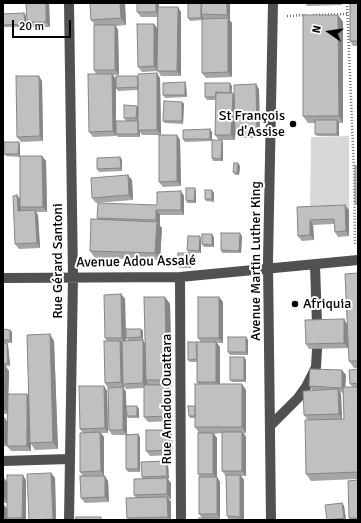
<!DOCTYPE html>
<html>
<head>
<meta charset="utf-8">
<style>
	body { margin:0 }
	#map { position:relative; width:361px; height:523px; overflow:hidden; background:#fff; font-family:Signika,sans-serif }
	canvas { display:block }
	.frame { position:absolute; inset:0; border:4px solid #000; pointer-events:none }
	.north { position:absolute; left:309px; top:12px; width:40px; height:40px; -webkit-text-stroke:3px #fff; paint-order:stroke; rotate:283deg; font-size:11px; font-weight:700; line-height:16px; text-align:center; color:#000 }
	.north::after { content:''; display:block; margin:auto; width:14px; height:18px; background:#000; clip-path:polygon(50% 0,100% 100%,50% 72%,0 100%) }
	.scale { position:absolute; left:12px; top:20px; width:59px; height:18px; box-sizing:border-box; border:2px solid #000; border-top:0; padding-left:5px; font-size:12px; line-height:14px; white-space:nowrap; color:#000; -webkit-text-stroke:3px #fff; paint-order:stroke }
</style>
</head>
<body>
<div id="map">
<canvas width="361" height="523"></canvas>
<div class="frame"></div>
<div class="north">N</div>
<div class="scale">20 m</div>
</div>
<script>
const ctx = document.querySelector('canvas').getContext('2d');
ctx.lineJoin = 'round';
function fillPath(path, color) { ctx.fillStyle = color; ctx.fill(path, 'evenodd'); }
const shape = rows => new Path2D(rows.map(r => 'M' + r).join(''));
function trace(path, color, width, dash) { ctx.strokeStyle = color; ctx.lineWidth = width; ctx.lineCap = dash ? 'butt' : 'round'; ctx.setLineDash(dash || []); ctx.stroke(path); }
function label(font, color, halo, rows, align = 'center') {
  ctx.font = font + ' Signika,sans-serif'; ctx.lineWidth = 4; ctx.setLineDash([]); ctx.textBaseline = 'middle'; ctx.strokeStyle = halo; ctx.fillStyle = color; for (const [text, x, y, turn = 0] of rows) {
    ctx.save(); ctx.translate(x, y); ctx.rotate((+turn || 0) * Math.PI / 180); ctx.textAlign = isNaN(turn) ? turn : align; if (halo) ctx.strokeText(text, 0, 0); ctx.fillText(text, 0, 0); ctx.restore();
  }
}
fillPath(shape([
	[349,136,349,210,310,212,311,137]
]), '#d8d8d8');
trace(shape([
	[347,3,354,171,355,245],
	[313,15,348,14],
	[287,16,306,15]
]), '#737373', 2.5, [1, 2]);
trace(shape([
	[315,265,317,324],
	[180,277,181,520],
	[3,278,180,277,358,260],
	[270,426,298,398,306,387,316,367,317,349],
	[3,461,69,459],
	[69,520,73,277,69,3],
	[271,520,268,261,273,3]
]), '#515151', 10);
fillPath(shape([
	[3,3,49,3,50,27,30,27,27,22,26,4,3,4],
	[90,3,125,3,126,25,116,26,118,30,119,75,113,75,116,79,116,121,126,121,124,118,138,107,138,90,118,91,116,88,138,77,160,78,161,135,142,135,140,132,140,137,118,137,116,135,116,136,93,137,89,132,96,74,94,70,95,25,91,20],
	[159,3,159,7,181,12,181,76,161,76,158,71,142,72,138,67,154,24,157,29,157,17,141,17,137,12],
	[202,3,230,3,230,20,229,20,232,23,232,77,206,78,202,73,202,20,190,21,188,18,202,5],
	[305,3,342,3,342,5,307,6],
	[358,3,358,46,353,46,350,41],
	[24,13,26,16,26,27,3,27,3,14],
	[338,15,343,22,343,123,339,123,339,136,317,136,315,134,315,123,308,123,303,116],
	[42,81,43,141,21,142,17,137],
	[185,82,186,85,187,97,165,98,163,95],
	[232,86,232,93,234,95,259,89,260,138,238,138,235,134,235,140,219,140,215,135,216,100,207,100,205,97],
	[182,102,184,104,183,124,165,123,163,121],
	[212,132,212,141,185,142,183,139],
	[177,135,180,140,181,186,163,187,159,182],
	[19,142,20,145,20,156,42,156,46,161,47,212,36,212,38,215,40,248,19,249,15,244,20,200,20,157,6,156,4,154],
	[223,143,223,161,213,161,212,158],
	[120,157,122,160,122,171,99,172,97,169],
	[240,166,239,175,235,175,233,172],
	[358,166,358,207,355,203],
	[132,180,133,200,96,203,92,198],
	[212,190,214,193,214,202,206,201,205,199],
	[181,191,184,196,184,215,160,215,160,225,159,225,162,228,160,260,95,258,90,251,98,220,97,218,157,205],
	[196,191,196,203,187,203,186,200],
	[297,207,349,210,349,236,338,237,335,232,334,224,313,225,314,240,302,241,298,236],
	[242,236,241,253,222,253,221,250],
	[214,237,214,247,204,247,202,244],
	[201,239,201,253,189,253,187,250],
	[191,256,191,268,179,268,177,265],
	[358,273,358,368,354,368,349,361],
	[121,294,125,299,126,341,145,344,165,297,170,304,172,387,169,387,171,390,172,421,148,422,144,417,144,388,126,389,124,386,124,388,123,388,126,392,126,414,139,409,139,418,128,418,127,416,127,434,140,437,140,472,128,472,126,469,126,435,112,435,109,430,108,388,105,383,107,341,105,338],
	[219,297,223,302,223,343,217,343,220,347,220,384,242,384,246,390,246,433,244,433,246,437,246,476,241,476,244,480,244,520,229,520,227,516,226,476,222,471,222,433,214,434,217,438,217,477,220,482,220,519,218,519,219,520,199,520,202,518,199,514,200,477,198,474,199,433,195,427,195,418,190,418,189,416,195,406,198,384,197,382,197,362,190,362,188,360,197,344,201,342,198,338],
	[347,324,348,348,309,349,306,344],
	[3,329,12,332,12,343,7,343,8,345,10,366,6,366,9,371,8,394,27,394,29,396,54,341,58,449,35,450,31,444,31,451,11,451,7,446,3,446,3,418,7,422,7,414,3,414,3,343,6,343,3,343],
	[143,331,143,340,128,340,126,338],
	[246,337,248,340,248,355,230,355,228,352],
	[244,357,246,360,246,382,232,382,230,380],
	[358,369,358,520,351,520,349,518,357,479,311,481,306,474,308,420,304,415,312,390,309,386,346,375,345,387,353,387,350,384],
	[340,392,343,393,344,419,342,419,341,394],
	[104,386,107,391,108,433,101,433,104,437,104,476,108,481,109,502,85,503,81,498,83,476,80,472,83,433,80,429],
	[169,430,172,435,173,455,150,456,146,451],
	[168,464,169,479,167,479,171,483,171,499,169,499,171,502,171,520,128,520,127,518,136,498,134,495,143,479,142,477],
	[51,473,55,478,56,520,29,520],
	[3,478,7,482,26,480,26,520,8,520,7,519,4,505,7,509,7,503,3,503],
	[342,503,344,506,346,520,327,520]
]), '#a5a5a5');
fillPath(shape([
	[46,3,49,3,50,27,46,22],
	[120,3,125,3,126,25,121,18],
	[156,3,159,3,159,17,156,12],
	[201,3,202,6,201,14,203,16,203,20,201,18],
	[227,3,230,3,230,20,227,15],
	[178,7,181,12,181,76,177,71],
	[24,13,26,16,26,27,25,24],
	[338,15,343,22,343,123,339,116],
	[228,18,232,23,232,77,228,72],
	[154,24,158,29,158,71,154,66],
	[115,25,118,30,119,75,115,70],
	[157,73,160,78,161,135,157,130],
	[112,74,116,79,116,136,113,131],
	[39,76,42,81,43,141,40,136],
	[185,82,186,85,187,97,185,95],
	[230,83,232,86,231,96,230,93],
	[256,84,259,89,260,138,257,133],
	[233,93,236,98,235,140,231,135],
	[182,102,184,104,183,124,182,121],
	[137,106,139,108,138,121,136,118],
	[337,120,339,123,339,136,337,134],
	[138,121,138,130,140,132,140,137,138,134],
	[210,129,212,132,212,141,210,139],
	[177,135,180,140,181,186,177,181],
	[222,140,223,143,223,161,221,159],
	[19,142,20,145,20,157,18,154],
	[42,156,46,161,47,212,43,207],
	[120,157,122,160,122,171,121,168],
	[238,163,240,166,239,175,237,173],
	[3,165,4,166,3,179],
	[128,175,132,180,133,200,129,195],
	[195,188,196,191,196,203,194,201],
	[212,190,214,193,214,202,212,199],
	[181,191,184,196,184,215,181,210],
	[17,195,21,200,20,207,21,208,22,216,18,211],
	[345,205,349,210,349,236,346,231],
	[35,210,38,215,40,248,37,243],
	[156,210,160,215,160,225,156,220],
	[310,220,313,225,314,240,310,235],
	[157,222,162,228,160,260,155,253],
	[240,233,242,236,241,253,239,251],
	[212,234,214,237,214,247,212,245],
	[200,236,201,239,201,253,199,251],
	[189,253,191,256,191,268,189,266],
	[121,294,125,299,126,343,122,338],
	[165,297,170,304,172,387,167,380],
	[219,297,223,302,223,343,219,338],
	[344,319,347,324,348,348,344,343],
	[141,329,143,331,143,340,141,337],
	[10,330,12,332,12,343,10,340],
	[50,334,54,341,58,449,53,442],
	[246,337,248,340,248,355,246,352],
	[143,340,146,345,146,380,147,382,147,388,143,383],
	[120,341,124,346,123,384,124,386,124,388,121,382],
	[216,342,220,347,220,387,216,382],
	[7,343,8,345,10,366,8,363],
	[244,357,246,360,246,382,244,380],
	[5,366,9,371,8,414,4,409],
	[342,370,346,375,345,393,342,388],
	[242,384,246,390,246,433,242,427],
	[167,385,171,390,172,421,168,416],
	[104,386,107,391,108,433,105,428],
	[123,387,126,392,127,435,123,430],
	[338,389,341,394,342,419,339,414],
	[27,394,31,399,31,451,27,446],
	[137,406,139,409,139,418,137,416],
	[5,418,8,423,7,446,4,441],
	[169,430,172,435,173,455,169,450],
	[100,432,104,437,104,476,101,471],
	[242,432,246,437,246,476,242,471],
	[213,433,217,438,217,479,213,474],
	[138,434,140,437,140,472,138,469],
	[166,461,168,464,169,479,167,476],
	[51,473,55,478,56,520,54,520,53,519],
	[23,475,26,480,26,520,23,520,22,518],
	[240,475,244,480,244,520,243,520,240,517],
	[105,476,108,481,109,502,105,497],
	[217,477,220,482,220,519,217,514],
	[4,478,8,483,8,503,4,498],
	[167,478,171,483,171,499,167,494],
	[167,497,171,502,171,520,170,520,168,517],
	[342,503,344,506,346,520,344,518],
	[4,505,8,510,7,520,4,520]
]), '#868686');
const building = shape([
	[26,3,46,3,46,22,27,22,26,3],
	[90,3,120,3,121,18,91,20,90,3],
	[137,3,156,3,156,12,137,12,137,3],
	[188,3,201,3,201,18,188,18,188,3],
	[202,3,227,3,227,15,201,14,202,3],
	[350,3,358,3,358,41,350,41,350,3],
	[158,7,178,7,177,71,157,71,158,7],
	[24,13,25,24,3,25,3,14,24,13],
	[303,15,338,15,339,116,303,116,303,15],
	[228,18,228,72,202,73,202,19,228,18],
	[137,24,154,24,154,66,138,67,137,24],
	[94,25,115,25,115,70,94,70,94,25],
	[157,73,157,130,138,130,138,74,157,73],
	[88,74,112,74,113,131,89,132,88,74],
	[16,76,39,76,40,136,17,137,16,76],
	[116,76,137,76,138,87,116,88,116,76],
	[185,82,185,95,163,95,163,83,185,82],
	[205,83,230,83,230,93,216,92,215,97,205,97,205,83],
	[256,84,257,133,235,133,234,85,256,84],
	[216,93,233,93,231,135,215,135,216,93],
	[164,101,182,102,182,121,163,121,164,101],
	[124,105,137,106,136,118,124,118,124,105],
	[315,120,337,120,337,134,315,134,315,120],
	[116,121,138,121,138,134,116,134,116,121],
	[210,129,210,139,183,139,183,130,210,129],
	[159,135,177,135,177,181,159,182,159,135],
	[212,140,222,140,221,159,212,158,212,140],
	[4,142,19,142,18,154,4,154,4,142],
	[20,156,42,156,43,207,20,207,20,156],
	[120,157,121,168,97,169,97,158,120,157],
	[234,163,238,163,237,173,233,172,234,163],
	[355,166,358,166,358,203,355,203,355,166],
	[128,175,129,195,92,198,91,178,128,175],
	[186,188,195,188,194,201,186,200,186,188],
	[205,190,212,190,212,199,205,199,205,190],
	[181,191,181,210,156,210,156,220,97,218,98,203,157,205,157,192,181,191],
	[17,195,18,211,35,210,37,243,15,244,13,196,17,195],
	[345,205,346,231,335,232,334,219,310,220,310,235,298,236,297,207,345,205],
	[91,219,157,222,155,253,90,251,91,219],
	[221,233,240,233,239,251,221,250,221,233],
	[202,234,212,234,212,245,202,244,202,234],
	[188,236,200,236,199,251,187,250,188,236],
	[178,253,189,253,189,266,177,265,178,253],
	[358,273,358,361,349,361,345,274,358,273],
	[121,294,122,338,105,338,104,295,121,294],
	[144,297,165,297,167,380,146,380,144,297],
	[198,297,219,297,219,338,198,338,198,297],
	[344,319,344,343,306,344,305,320,344,319],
	[3,329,10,330,10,340,3,340,3,329],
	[126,329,141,329,141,337,126,338,126,329],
	[50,334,53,442,30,443,27,335,50,334],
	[228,337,246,337,246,352,228,352,228,337],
	[143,340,143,383,123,384,122,341,143,340],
	[104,341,120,341,121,382,105,383,104,341],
	[188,342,196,342,197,359,188,360,188,342],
	[197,342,216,342,216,382,197,382,197,342],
	[3,343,7,343,8,363,3,364,3,343],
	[230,357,244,357,244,380,230,380,230,357],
	[3,366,5,366,4,409,3,409,3,366],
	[310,369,342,370,342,388,309,386,310,369],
	[358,369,358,383,350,384,349,370,358,369],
	[195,384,242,384,242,427,195,427,195,384],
	[144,385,167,385,168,416,144,417,144,385],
	[79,386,104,386,105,428,80,429,79,386],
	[123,387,123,430,109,430,108,388,123,387],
	[343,387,358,387,358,472,306,474,305,420,344,419,343,387],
	[338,389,339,414,304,415,303,391,338,389],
	[8,394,27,394,27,446,7,446,8,394],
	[126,406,137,406,137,416,127,416,126,406],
	[188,406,195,406,195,416,189,416,188,406],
	[3,418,5,418,4,441,3,441,3,418],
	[146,430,169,430,169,450,146,451,146,430],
	[100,432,101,471,80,472,80,433,100,432],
	[222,432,242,432,242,471,222,471,222,432],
	[198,433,213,433,213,474,198,474,198,433],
	[138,434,138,469,126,469,126,435,138,434],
	[166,461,167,476,142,477,141,462,166,461],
	[51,473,53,519,29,520,27,474,51,473],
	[7,475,23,475,22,518,7,518,7,475],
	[226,475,240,475,240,517,227,516,226,475],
	[80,476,105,476,105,497,81,498,80,476],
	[199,477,217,477,217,514,199,514,199,477],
	[3,478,4,478,4,498,3,498,3,478],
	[167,478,167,494,134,495,134,479,167,478],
	[358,480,358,518,349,518,348,481,358,480],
	[167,497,168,517,127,518,126,498,167,497],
	[342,503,344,518,327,520,325,505,342,503],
	[3,505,4,505,4,520,3,520,3,505],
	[76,517,101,517,101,520,76,520,76,517],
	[199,518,218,518,218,520,199,520,199,518],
	[243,519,243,520,229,520,243,519]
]);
fillPath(building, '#c0c0c0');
trace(building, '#868686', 1);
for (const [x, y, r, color] of [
	[293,124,4,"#000"],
	[295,304,4,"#000"]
]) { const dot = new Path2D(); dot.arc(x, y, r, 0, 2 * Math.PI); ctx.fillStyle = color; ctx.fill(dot); trace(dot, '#fff', 1.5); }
label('14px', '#000', '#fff', [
	["St François",285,116],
	["d'Assise",285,132],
	["Afriquia",303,304,"left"]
], 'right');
label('14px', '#000', '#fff', [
	["Rue Gérard Santoni",58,261,-90],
	["Avenue Martin Luther King",256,261,-90],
	["Avenue Adou Assalé",136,262,-1],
	["Rue Amadou Ouattara",167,399,-90]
]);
</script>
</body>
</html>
